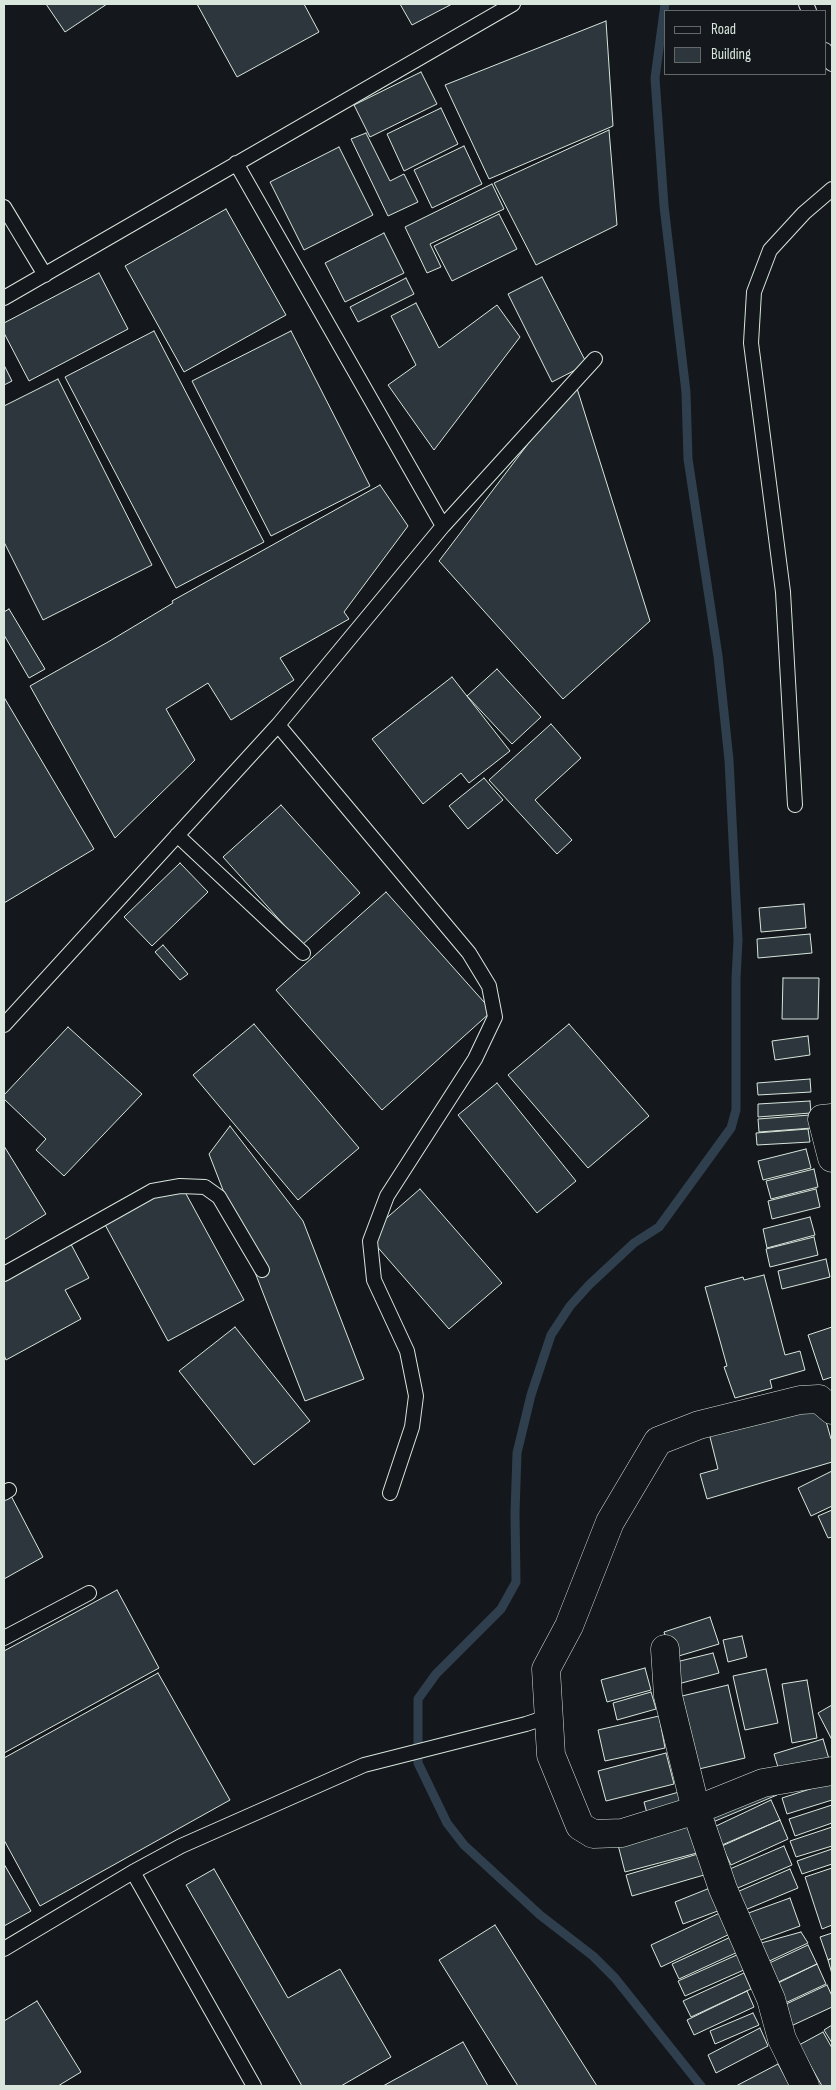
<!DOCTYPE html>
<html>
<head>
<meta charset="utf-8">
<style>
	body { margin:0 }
	#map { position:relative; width:836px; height:2090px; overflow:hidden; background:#14181c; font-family:"Sofia Sans Condensed",sans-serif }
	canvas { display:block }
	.frame { position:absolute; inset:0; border:5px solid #d8e6dc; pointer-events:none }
	.legend { position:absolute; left:664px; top:10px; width:162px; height:65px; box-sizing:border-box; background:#14181c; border:1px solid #626a69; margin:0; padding:6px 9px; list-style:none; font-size:15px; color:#d8e6dc }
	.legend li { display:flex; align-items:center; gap:10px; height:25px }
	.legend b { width:25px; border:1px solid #626a69 }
</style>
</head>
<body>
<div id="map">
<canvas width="836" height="2090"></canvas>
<div class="frame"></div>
<ul class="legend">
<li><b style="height:6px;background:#14181c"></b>Road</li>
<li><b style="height:14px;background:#2c363c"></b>Building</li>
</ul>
</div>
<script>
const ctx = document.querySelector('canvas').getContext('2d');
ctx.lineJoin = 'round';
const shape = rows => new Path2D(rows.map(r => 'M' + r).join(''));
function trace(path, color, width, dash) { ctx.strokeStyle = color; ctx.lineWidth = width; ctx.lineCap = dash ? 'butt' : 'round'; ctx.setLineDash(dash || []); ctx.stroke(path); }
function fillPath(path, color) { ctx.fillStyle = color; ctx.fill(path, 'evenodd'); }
trace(shape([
	[665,4,655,78,664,206,686,392,688,459,718,656,729,760,738,940,736,979,736,1110,731,1128,659,1227,634,1243,589,1285,570,1306,551,1335,531,1395,517,1453,515,1513,516,1582,501,1609,436,1674,418,1699,418,1763,447,1823,464,1845,540,1915,593,1956,615,1978,701,2086]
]), '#2f3f4d', 9);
const building = shape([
	[46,4,107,4,65,32,46,4],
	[197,4,304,4,319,32,237,77,197,4],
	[400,4,452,4,412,25,400,4],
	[606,21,613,126,489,179,445,85,606,21],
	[421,72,437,104,370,137,354,105,421,72],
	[441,108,458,144,404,171,387,134,441,108],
	[609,130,617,225,536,265,494,183,609,130],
	[366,133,390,181,404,174,418,202,388,216,351,139,366,133],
	[464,146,482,184,432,208,414,170,464,146],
	[339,147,373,215,304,250,270,182,339,147],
	[492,184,504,209,430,244,441,267,427,273,405,227,492,184],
	[226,209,286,315,184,372,125,266,226,209],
	[499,214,517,249,452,281,434,246,499,214],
	[384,233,404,273,345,302,325,263,384,233],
	[99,273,128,329,29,381,4,333,4,323,99,273],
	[542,277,587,364,552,382,508,294,542,277],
	[406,278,414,294,358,322,350,307,406,278],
	[416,303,439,348,497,305,520,337,434,450,388,385,416,365,391,316,416,303],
	[154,331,264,542,176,588,65,377,154,331],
	[291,331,370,486,271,536,192,381,291,331],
	[4,365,12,381,4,385,4,365],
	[58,379,152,565,43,620,4,542,4,406,58,379],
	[575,382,650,621,563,699,439,561,575,382],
	[380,485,408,526,344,612,349,619,280,658,294,680,231,720,208,683,166,709,195,760,115,838,30,686,108,642,173,603,172,601,380,485],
	[9,609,45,669,29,678,4,635,4,612,9,609],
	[497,669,541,717,512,744,467,696,497,669],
	[452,677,510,751,469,783,461,773,423,804,372,739,452,677],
	[5,699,94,849,4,903,4,700,5,699],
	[551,724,581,758,535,800,572,840,557,854,489,780,551,724],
	[484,778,503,800,468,829,449,806,484,778],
	[281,805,360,893,302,945,223,857,281,805],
	[180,863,208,892,152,946,124,917,180,863],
	[386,892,492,1011,382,1110,276,990,386,892],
	[804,904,806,928,761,932,759,908,804,904],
	[810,934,812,953,758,958,757,939,810,934],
	[163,945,188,974,180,980,155,952,163,945],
	[783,978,819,978,818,1019,782,1019,783,978],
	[254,1024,359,1148,298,1200,193,1075,254,1024],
	[569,1024,649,1116,588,1168,508,1075,569,1024],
	[68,1027,142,1094,64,1176,36,1150,46,1139,4,1099,4,1095,68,1027],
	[808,1036,810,1055,775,1060,772,1041,808,1036],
	[810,1079,811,1092,758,1095,757,1083,810,1079],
	[497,1083,576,1181,537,1213,458,1115,497,1083],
	[810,1101,811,1113,758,1117,758,1104,810,1101],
	[810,1115,812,1128,759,1132,758,1119,810,1115],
	[230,1126,303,1221,364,1379,305,1401,209,1154,230,1126],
	[808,1129,810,1142,757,1145,756,1133,808,1129],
	[4,1146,46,1214,4,1240,4,1146],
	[806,1149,811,1168,763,1180,758,1161,806,1149],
	[814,1169,818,1187,771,1199,766,1181,814,1169],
	[179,1181,244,1300,168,1341,103,1221,179,1181],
	[420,1189,502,1283,449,1329,367,1235,420,1189],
	[816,1189,820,1207,772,1219,768,1201,816,1189],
	[810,1217,815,1235,767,1248,763,1229,810,1217],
	[65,1233,89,1278,65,1290,81,1319,6,1360,4,1355,4,1267,65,1233],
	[814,1237,818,1255,770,1267,766,1249,814,1237],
	[826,1259,830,1277,782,1289,778,1271,826,1259],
	[764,1275,785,1355,800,1351,805,1370,770,1380,772,1388,735,1398,724,1367,727,1366,705,1287,743,1277,744,1280,764,1275],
	[235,1327,310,1421,254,1465,179,1371,235,1327],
	[832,1327,832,1377,823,1380,808,1335,832,1327],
	[821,1403,831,1439,832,1439,832,1462,707,1499,700,1474,718,1469,709,1433,821,1403],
	[832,1471,832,1506,811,1516,798,1488,832,1471],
	[9,1492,43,1557,4,1579,4,1495,9,1492],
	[832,1510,832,1537,828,1538,818,1516,832,1510],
	[117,1590,159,1668,4,1753,4,1651,117,1590],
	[710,1617,719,1644,672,1658,664,1632,710,1617],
	[742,1636,747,1657,728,1662,723,1640,742,1636],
	[713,1653,719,1673,678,1684,672,1663,713,1653],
	[645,1668,651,1690,607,1702,601,1680,645,1668],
	[766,1669,778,1723,745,1730,733,1676,766,1669],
	[158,1673,230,1800,40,1906,4,1840,4,1758,158,1673],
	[807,1680,817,1738,792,1743,782,1684,807,1680],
	[728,1685,745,1758,699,1769,682,1696,728,1685],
	[651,1692,656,1709,617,1720,613,1703,651,1692],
	[832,1705,832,1740,818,1713,832,1705],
	[659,1716,665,1748,605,1761,598,1730,659,1716],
	[823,1739,829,1759,780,1774,774,1754,823,1739],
	[666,1753,674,1784,606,1801,598,1771,666,1753],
	[832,1782,832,1800,787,1814,782,1798,832,1782],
	[772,1784,777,1795,713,1822,708,1813,772,1784],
	[679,1792,684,1811,649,1821,644,1802,679,1792],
	[771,1800,780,1820,722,1845,714,1827,771,1800],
	[832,1805,832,1823,795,1836,789,1819,832,1805],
	[780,1820,788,1839,731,1865,722,1846,780,1820],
	[689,1821,697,1853,625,1872,617,1841,689,1821],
	[832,1827,832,1846,796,1857,790,1841,832,1827],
	[784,1846,792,1865,733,1890,725,1871,784,1846],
	[832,1849,832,1864,802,1874,797,1861,832,1849],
	[698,1854,704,1875,632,1896,626,1875,698,1854],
	[4,1864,31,1911,4,1926,4,1864],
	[832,1868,832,1925,822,1929,805,1877,832,1868],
	[214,1869,288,1998,340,1969,391,2057,341,2086,302,2086,186,1885,214,1869],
	[790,1869,798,1888,745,1910,737,1892,790,1869],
	[715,1886,723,1909,683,1924,675,1902,715,1886],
	[790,1898,800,1926,753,1943,743,1915,790,1898],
	[724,1911,734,1932,661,1967,651,1945,724,1911],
	[495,1925,597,2086,518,2086,439,1960,495,1925],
	[801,1932,808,1943,763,1964,754,1945,801,1932],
	[832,1933,832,1958,828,1960,820,1937,832,1933],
	[733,1936,740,1951,679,1979,672,1964,733,1936],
	[808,1945,817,1964,772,1985,763,1966,808,1945],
	[739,1954,746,1969,685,1996,678,1981,739,1954],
	[832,1958,832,1974,828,1960,832,1958],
	[817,1964,826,1984,781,2005,772,1986,817,1964],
	[744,1973,751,1989,691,2017,683,2001,744,1973],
	[827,1985,832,1996,832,2007,791,2026,782,2006,827,1985],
	[747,1991,754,2007,694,2035,687,2020,747,1991],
	[37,2001,81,2072,58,2086,4,2086,4,2021,37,2001],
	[753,2013,759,2025,715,2044,710,2031,753,2013],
	[832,2025,832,2043,824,2030,832,2025],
	[760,2028,768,2046,716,2073,708,2055,760,2028],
	[823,2032,832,2048,832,2086,822,2086,799,2045,823,2032],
	[463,2042,488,2086,383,2086,463,2042],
	[778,2064,790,2086,736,2086,778,2064]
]);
fillPath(building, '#2c363c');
trace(building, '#d8e6dc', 1);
const service = shape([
	[806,4,809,11],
	[825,50,832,64],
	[236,163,443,526],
	[4,207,45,275],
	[4,298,513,4],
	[278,725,469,953,489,986,495,1017,475,1059,387,1196,370,1241,374,1280,407,1351,416,1396,412,1427,390,1493],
	[795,805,783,592,751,343,754,292,770,250,804,213,832,189],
	[177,835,303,953],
	[4,1025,278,725,443,526,595,359],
	[4,1274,152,1191,180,1186,205,1187,219,1197,262,1270],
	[4,1493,9,1490],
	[4,1638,89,1593],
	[133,1872,254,2086],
	[4,1949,133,1872,181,1846,364,1765,526,1724,550,1716]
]);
const minor = shape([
	[832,1118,822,1119,832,1158],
	[665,1649,668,1696,696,1810,622,1833,593,1834,580,1826,551,1755,546,1669,569,1626,610,1522,658,1441,699,1425,800,1400,819,1399,832,1410],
	[805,2086,782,2039,771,1999,723,1889,696,1810,763,1783,832,1771]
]);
trace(service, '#d8e6dc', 16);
trace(minor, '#d8e6dc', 29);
trace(service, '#14181c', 14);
trace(minor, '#14181c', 28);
</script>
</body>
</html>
